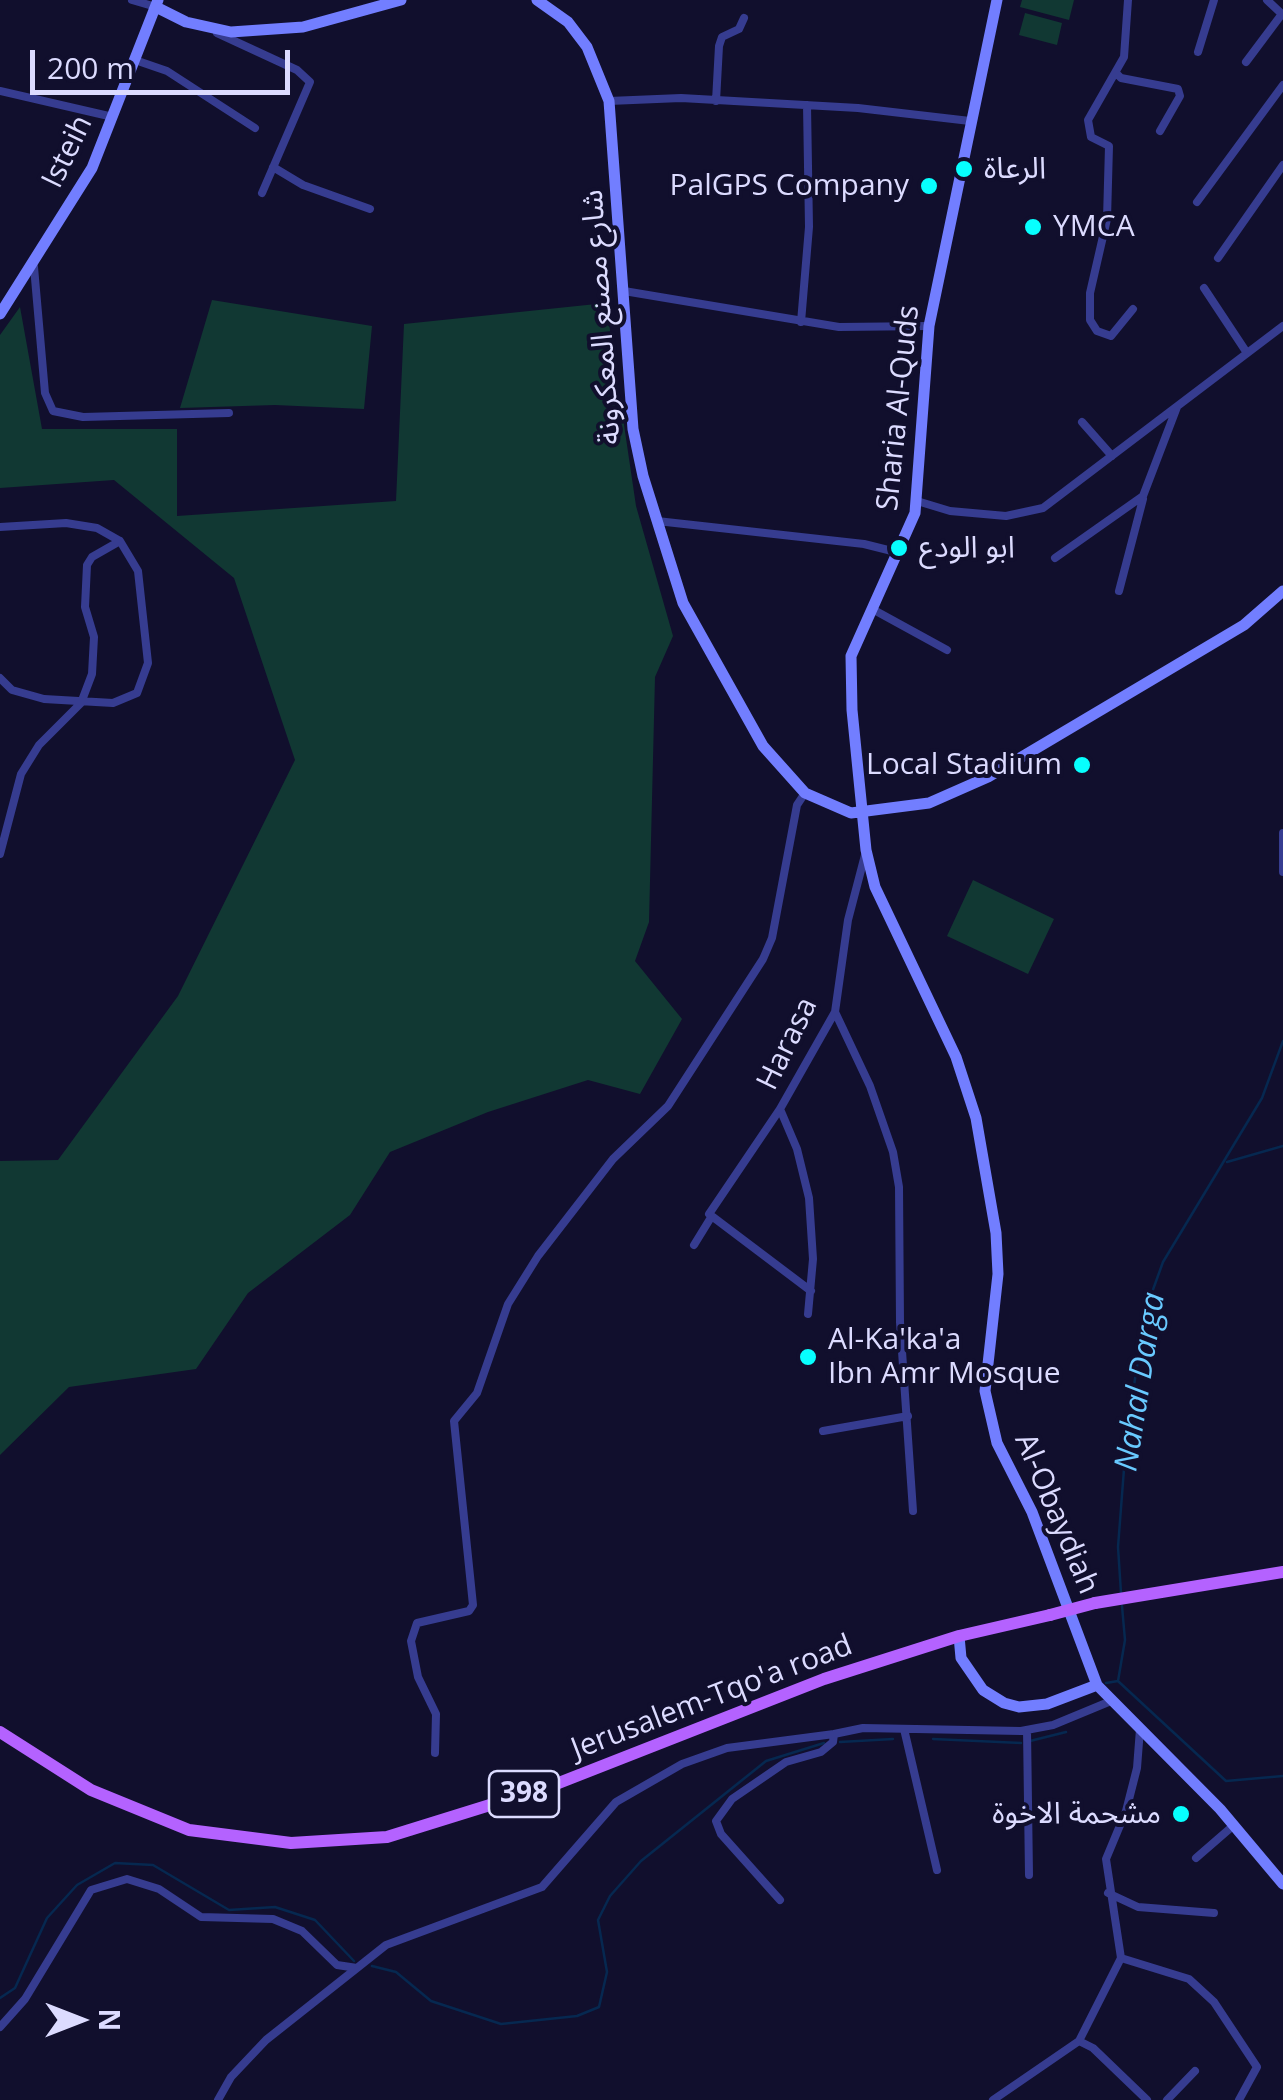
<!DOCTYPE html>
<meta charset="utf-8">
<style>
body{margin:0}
#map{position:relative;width:1283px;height:2100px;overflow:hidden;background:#110f2d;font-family:"Open Sans",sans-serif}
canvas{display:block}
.north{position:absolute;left:30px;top:1970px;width:100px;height:100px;-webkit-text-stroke:8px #110f2d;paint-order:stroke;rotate:90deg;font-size:28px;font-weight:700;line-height:40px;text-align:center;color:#dcdbff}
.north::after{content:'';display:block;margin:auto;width:35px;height:45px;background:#dcdbff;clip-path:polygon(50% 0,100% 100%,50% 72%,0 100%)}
.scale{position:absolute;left:30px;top:50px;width:260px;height:45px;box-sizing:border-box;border:5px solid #dcdbff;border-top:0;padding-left:12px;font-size:30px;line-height:35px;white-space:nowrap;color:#dcdbff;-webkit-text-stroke:8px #110f2d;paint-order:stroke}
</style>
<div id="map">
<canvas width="1283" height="2100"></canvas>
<div class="north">N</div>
<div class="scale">200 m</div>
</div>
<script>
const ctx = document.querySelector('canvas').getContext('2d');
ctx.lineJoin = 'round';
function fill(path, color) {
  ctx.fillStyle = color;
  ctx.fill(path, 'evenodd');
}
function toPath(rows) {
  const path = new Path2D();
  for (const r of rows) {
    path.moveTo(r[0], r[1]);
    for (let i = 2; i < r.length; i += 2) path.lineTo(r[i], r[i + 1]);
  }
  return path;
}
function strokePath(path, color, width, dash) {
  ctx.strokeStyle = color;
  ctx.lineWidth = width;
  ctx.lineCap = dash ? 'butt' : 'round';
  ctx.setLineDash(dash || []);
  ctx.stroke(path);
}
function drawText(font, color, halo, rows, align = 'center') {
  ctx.font = font + ' "Open Sans","Noto Sans Arabic",sans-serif';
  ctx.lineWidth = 8;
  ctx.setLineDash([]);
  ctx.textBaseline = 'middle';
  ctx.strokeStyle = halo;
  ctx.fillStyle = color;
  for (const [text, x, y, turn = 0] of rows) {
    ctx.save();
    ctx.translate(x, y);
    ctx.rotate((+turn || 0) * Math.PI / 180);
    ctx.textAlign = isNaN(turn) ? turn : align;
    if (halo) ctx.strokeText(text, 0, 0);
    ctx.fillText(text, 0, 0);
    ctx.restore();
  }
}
const green = toPath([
 [1022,0,1074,0,1069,20,1020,7],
 [1025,13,1062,23,1057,45,1019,35],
 [212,300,372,326,364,409,275,405,180,408],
 [606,303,636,506,673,636,655,677,649,922,635,961,682,1019,640,1094,588,1080,488,1112,390,1152,350,1215,248,1293,196,1369,69,1387,0,1455,0,1161,58,1160,178,996,295,760,234,578,114,480,0,488,0,335,20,307,42,429,177,429,177,516,396,501,404,324],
 [973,880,1054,919,1028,974,947,936]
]);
const stream = toPath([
 [1227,1162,1283,1146],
 [1121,1593,1118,1547,1127,1430,1146,1309,1163,1262,1262,1098,1283,1041],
 [1119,1682,1226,1781,1283,1776],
 [1106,1683,1118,1681,1125,1640,1122,1606],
 [933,1739,1021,1743],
 [1030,1741,1066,1732],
 [840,1742,893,1739],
 [372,1966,396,1972,431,2001,501,2024,577,2016,599,2007,607,1972,598,1920,610,1896,641,1861,766,1761,824,1743],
 [0,1998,15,1988,47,1918,77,1885,115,1863,153,1865,229,1910,275,1907,315,1920,354,1961]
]);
const street = toPath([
 [132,0,156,7],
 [1128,0,1124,57,1088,120,1091,137,1109,146,1107,219,1090,293,1090,320,1097,331,1111,336,1133,309],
 [1267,0,1283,15],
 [217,33,297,70,310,82,262,193],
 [1198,52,1214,0],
 [135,60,167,71,255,128],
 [1246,62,1282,14],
 [1116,73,1121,78,1178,89,1180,96,1160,131],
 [0,91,113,117],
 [609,101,681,98,858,108,970,121],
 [716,101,719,46,722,37,739,29,744,18],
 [273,167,303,185,370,209],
 [1197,202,1283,85],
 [1218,258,1283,165],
 [34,267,45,393,53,411,83,417,229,413],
 [1204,288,1247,353],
 [624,291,839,327,929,326],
 [801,322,809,227,807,105],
 [1082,422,1112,456],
 [917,501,950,511,1006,516,1043,508,1283,326],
 [657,521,864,544,900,553],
 [0,527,66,523,97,528,120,541,138,571,148,663,137,693,113,703,44,699,12,690,0,678],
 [1055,558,1143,496,1177,407],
 [1119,591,1143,499],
 [874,610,947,650],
 [1283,833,1283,872],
 [0,854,21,774,39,745,81,703,92,674,94,637,85,607,87,565,92,557,120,541],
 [835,1012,870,1086,893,1152,899,1187,900,1322,913,1511],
 [780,1109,709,1214,811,1291],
 [694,1245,710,1219],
 [808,1314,813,1259,809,1198,797,1149,780,1109,835,1012,848,920,865,855],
 [823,1431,908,1416],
 [904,1729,937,1870],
 [1027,1730,1029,1875],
 [435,1753,436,1714,418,1677,411,1641,417,1623,469,1611,473,1605,454,1421,477,1393,508,1304,538,1256,613,1159,668,1106,763,959,772,938,797,805,805,793],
 [1196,1858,1234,1825],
 [1108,1893,1138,1907,1214,1913],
 [780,1900,721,1834,716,1821,732,1799,786,1762,821,1752,833,1742,834,1734,863,1728,1021,1731,1053,1725,1111,1701],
 [1121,1958,1189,1979,1214,2002,1257,2067,1239,2100],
 [0,2027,25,1999,91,1890,127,1879,159,1889,201,1917,273,1919,302,1931,337,1965,357,1968,386,1945,542,1887,616,1802,682,1764,727,1748,834,1734],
 [1079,2041,1093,2048,1147,2100],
 [218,2100,231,2077,266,2040,357,1968],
 [993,2100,1079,2041,1121,1958,1106,1859,1126,1811,1137,1768,1140,1729],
 [1167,2100,1195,2071]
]);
const secondary = toPath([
 [537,0,568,22,587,47,609,101,633,429,643,476,683,603,763,746,805,793,851,813,929,803,988,777,1244,625,1283,591],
 [997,0,929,326,915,513,851,656,852,710,866,850,875,887,956,1057,976,1118,996,1233,998,1274,985,1391,997,1443,1032,1512,1097,1685,1220,1809,1283,1884],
 [156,7,186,22,231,32,303,27,401,0],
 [0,314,92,168,158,0],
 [959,1636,961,1658,983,1690,1004,1703,1019,1707,1047,1704,1097,1685]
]);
const primary = toPath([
 [1095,1603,1283,1572],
 [0,1732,91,1790,189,1830,291,1843,387,1837,551,1786,824,1679,959,1636,1050,1615]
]);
const primaryBridge = toPath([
 [1050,1615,1095,1603]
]);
const markers = [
 [964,169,10,"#07fffe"],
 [929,186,10,"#07fffe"],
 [1033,227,10,"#07fffe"],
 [899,548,10,"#07fffe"],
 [1082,765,10,"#07fffe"],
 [808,1357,10,"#07fffe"],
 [1181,1814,10,"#07fffe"]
];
const shields = [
 [524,1794,70]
];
const shieldNames = [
 ["398",524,1794]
];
const streetNames = [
 ["Isteih",68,152,-64],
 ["شارع مصنع المعكرونة",602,317,-94],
 ["Sharia Al-Quds",899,408,-84],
 ["Harasa",788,1044,-64],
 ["Al-Obaydiah",1056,1514,67],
 ["Jerusalem-Tqo'a road",712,1698,-21]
];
const poiNames = [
 ["الرعاة",984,169],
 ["PalGPS Company",909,186,"right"],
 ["YMCA",1053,227],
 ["ابو الودع",919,548],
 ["Local Stadium",1062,765,"right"],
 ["Al-Ka'ka'a",828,1340],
 ["Ibn Amr Mosque",828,1374],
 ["مشحمة الاخوة",1161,1814,"right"]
];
const waterNames = [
 ["Nahal Darga",1141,1382,-81]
];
fill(green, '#113833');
strokePath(stream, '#062850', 2.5);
strokePath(street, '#363c90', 8);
strokePath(secondary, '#727eff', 11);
strokePath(primary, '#b462ff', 12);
strokePath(primaryBridge, '#b462ff', 12);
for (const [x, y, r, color] of markers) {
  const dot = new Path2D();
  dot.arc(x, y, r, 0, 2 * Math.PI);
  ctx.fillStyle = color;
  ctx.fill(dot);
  strokePath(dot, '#110f2d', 4);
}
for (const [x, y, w] of shields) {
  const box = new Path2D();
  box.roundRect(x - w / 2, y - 23, w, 46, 8);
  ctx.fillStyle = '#110f2d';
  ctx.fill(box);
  strokePath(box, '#dcdbff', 2.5);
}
drawText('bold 28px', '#dcdbff', null, shieldNames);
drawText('30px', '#dcdbff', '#110f2d', streetNames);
drawText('30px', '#dcdbff', '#110f2d', poiNames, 'left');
drawText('italic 32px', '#69caff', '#110f2d', waterNames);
</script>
